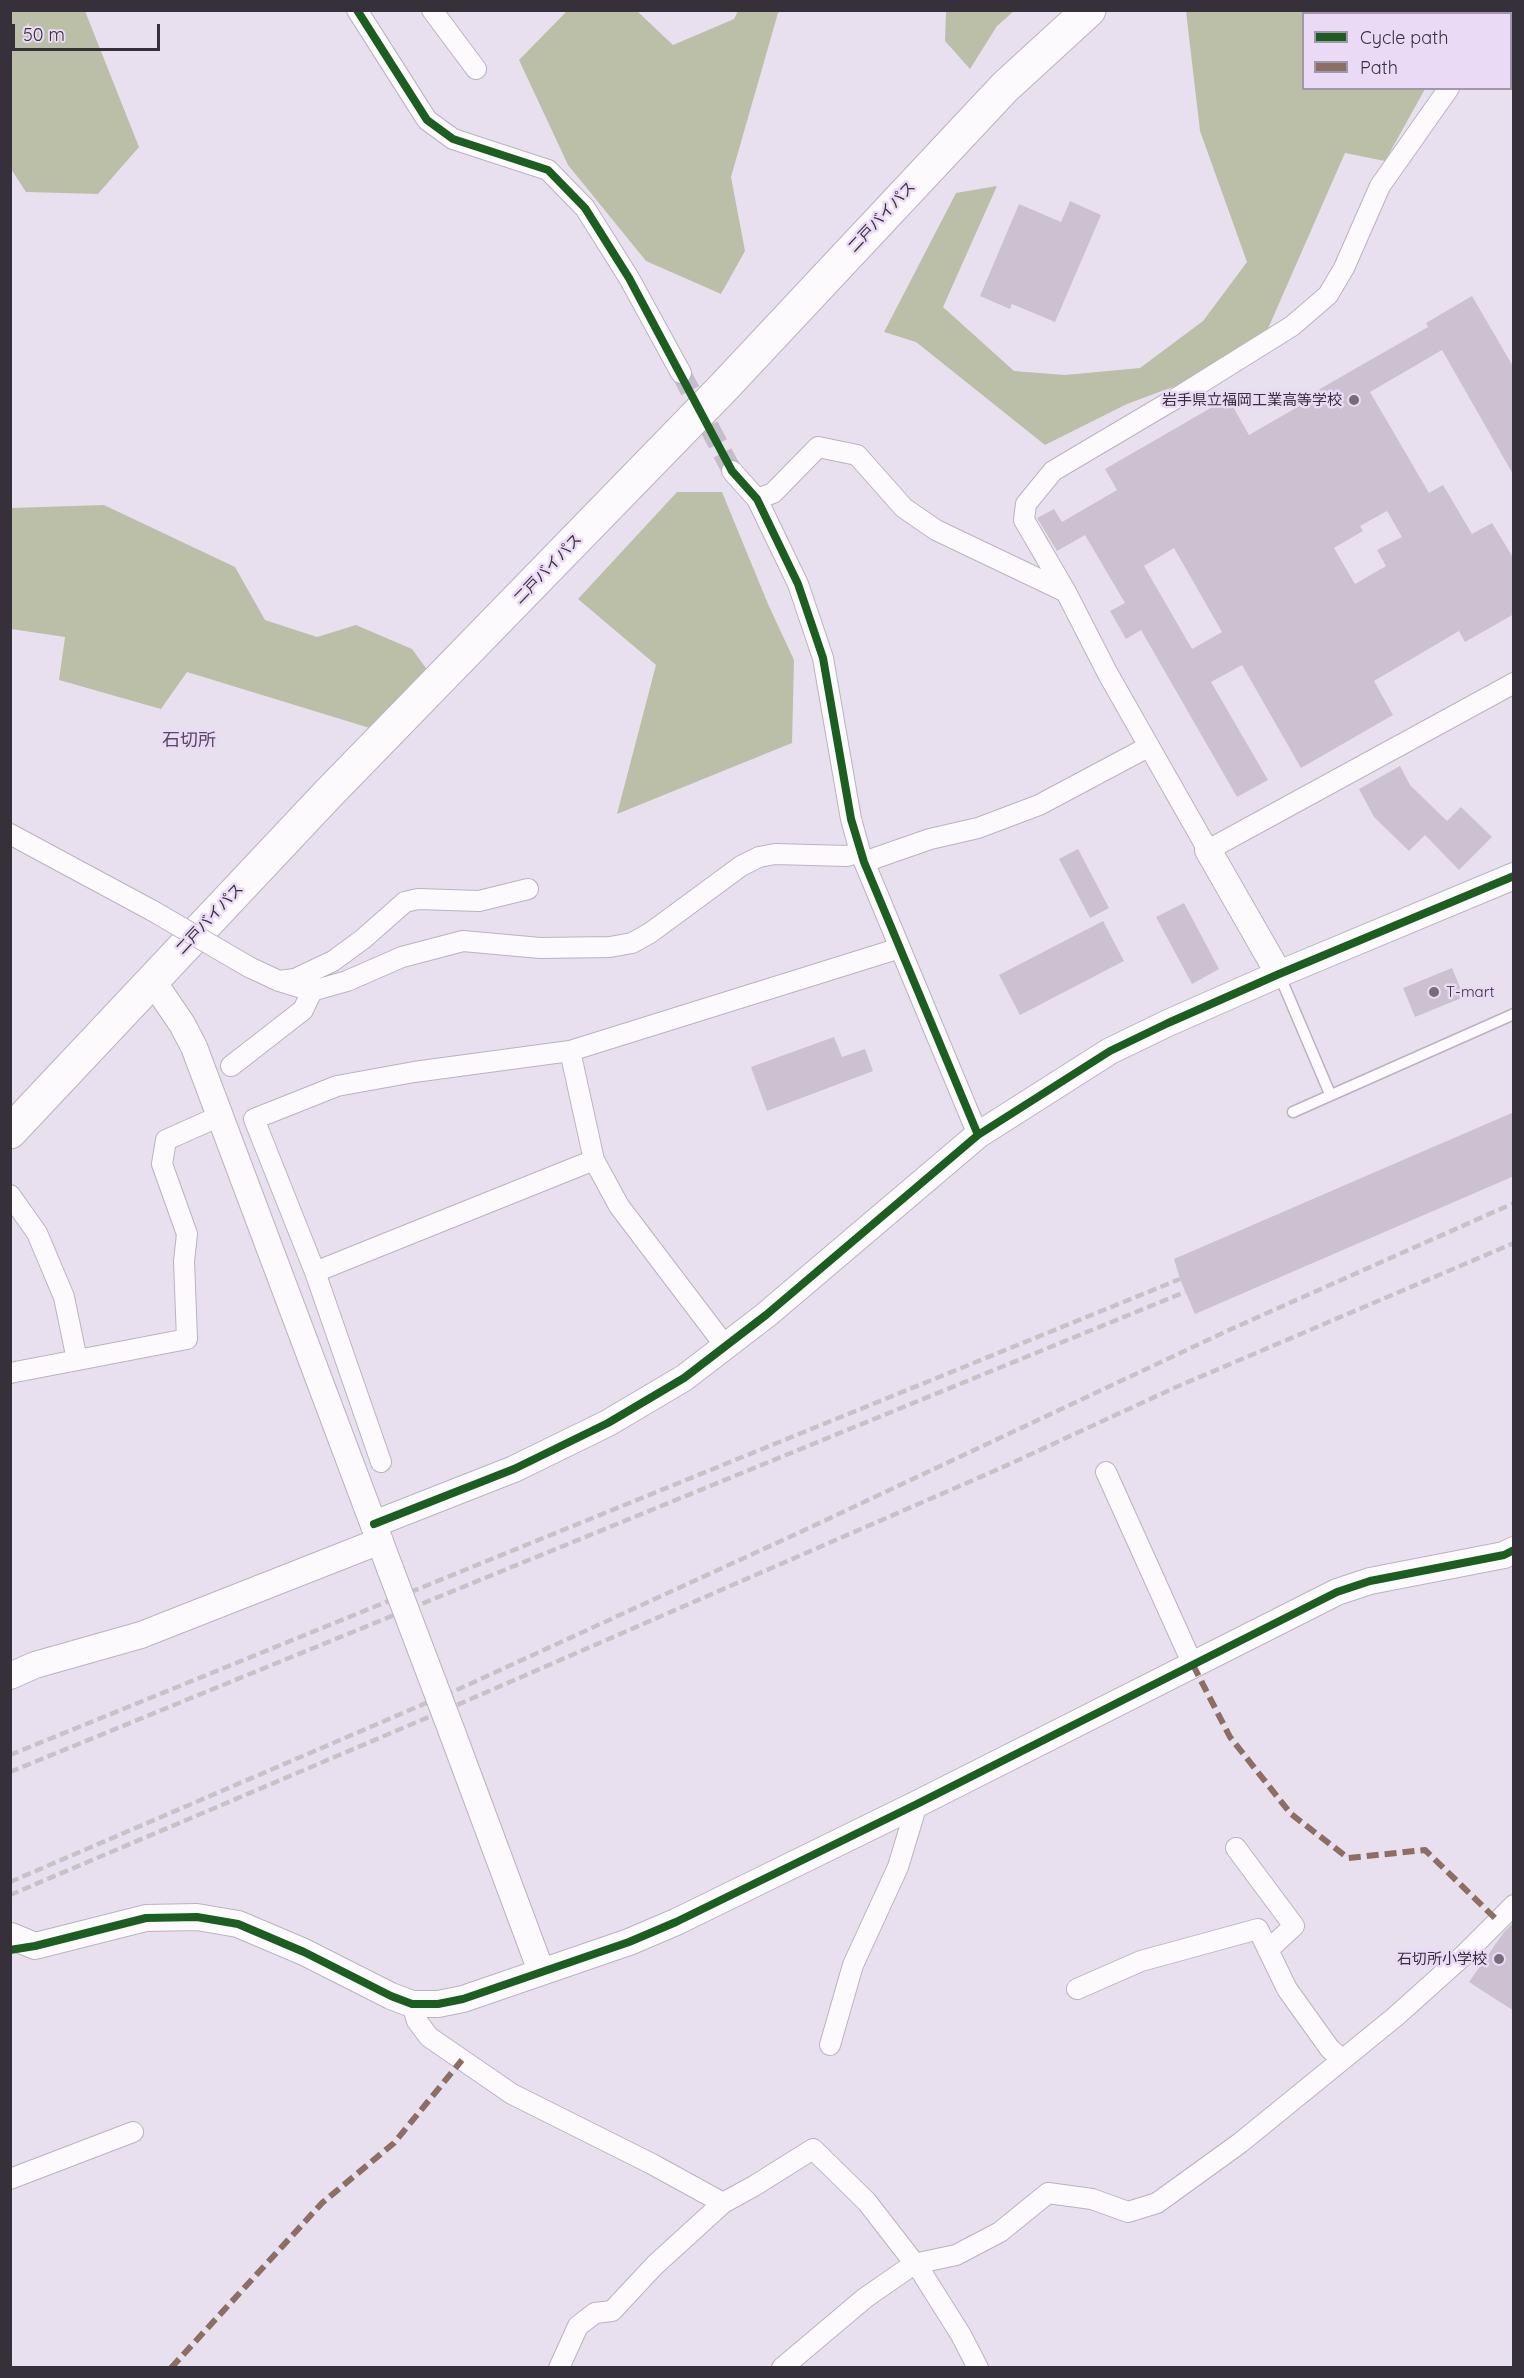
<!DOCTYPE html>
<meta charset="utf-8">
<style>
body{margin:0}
#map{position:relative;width:1524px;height:2378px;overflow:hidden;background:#e9e0ef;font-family:Quicksand,sans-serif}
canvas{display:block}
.frame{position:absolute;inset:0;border:12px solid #36303a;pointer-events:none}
.legend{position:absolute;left:1302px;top:12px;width:210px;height:78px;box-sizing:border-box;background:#eadaf5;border:2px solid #a296aa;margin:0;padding:8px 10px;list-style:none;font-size:18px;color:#36303a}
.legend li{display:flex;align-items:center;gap:12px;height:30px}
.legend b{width:30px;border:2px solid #a296aa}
.scale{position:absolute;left:12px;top:24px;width:148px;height:27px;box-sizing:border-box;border:3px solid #36303a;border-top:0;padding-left:8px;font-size:18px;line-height:21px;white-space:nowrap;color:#36303a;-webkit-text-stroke:4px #eadaf5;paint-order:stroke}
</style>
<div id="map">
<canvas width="1524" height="2378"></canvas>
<div class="frame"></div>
<ul class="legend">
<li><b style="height:8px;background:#1b5e20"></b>Cycle path</li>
<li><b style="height:8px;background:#8d6e63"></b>Path</li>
</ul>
<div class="scale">50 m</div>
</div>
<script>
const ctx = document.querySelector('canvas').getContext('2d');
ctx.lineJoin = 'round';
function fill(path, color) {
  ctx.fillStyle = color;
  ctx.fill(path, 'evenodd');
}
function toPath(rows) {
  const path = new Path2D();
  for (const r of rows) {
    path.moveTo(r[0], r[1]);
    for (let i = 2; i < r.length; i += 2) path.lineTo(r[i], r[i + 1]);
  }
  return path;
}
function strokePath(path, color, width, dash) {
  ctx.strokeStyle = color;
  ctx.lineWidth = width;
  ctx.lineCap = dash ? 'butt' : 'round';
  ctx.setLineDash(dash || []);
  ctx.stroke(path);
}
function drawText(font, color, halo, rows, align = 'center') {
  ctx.font = font + ' Quicksand,"Noto Sans JP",sans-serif';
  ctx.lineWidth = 5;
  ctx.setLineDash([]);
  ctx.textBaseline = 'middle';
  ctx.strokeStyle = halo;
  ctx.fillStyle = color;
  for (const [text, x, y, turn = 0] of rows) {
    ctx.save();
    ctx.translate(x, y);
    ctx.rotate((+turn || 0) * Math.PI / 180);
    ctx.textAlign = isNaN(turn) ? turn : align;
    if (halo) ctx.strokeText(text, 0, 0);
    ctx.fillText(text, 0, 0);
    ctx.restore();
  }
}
const forest = toPath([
 [10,11,85,11,139,147,98,194,26,192,11,169],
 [567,11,637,11,673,45,734,19,738,11,781,11,778,13,731,177,745,251,721,294,646,261,568,165,519,60],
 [946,11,946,10,1014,11,997,26,970,69,945,41],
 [1186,11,1511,11,1506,14,1304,14,1304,88,1425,89,1385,161,1345,153,1256,356,1127,404,1045,445,916,342,884,332,956,193,997,186,943,307,1014,371,1065,375,1140,368,1203,321,1247,262,1200,131],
 [677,492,722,492,768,604,794,660,792,743,617,814,656,665,578,599],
 [104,505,235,567,265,620,317,637,356,625,412,649,431,675,373,729,187,672,161,709,59,680,65,637,11,629,10,508]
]);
const building = toPath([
 [1070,201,1101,215,1055,322,1012,304,1010,309,980,296,1019,204,1061,222],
 [1472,296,1514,368,1514,476,1442,350,1370,392,1429,493,1443,485,1472,534,1492,523,1514,559,1514,614,1465,642,1459,631,1374,681,1393,715,1301,768,1242,665,1211,682,1268,780,1237,797,1141,630,1126,639,1110,611,1125,603,1085,535,1057,551,1037,518,1054,509,1062,522,1117,490,1105,469,1228,398,1249,435,1320,394,1318,390,1428,327,1426,323],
 [1387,511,1402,537,1377,550,1386,566,1355,584,1334,548,1363,531,1360,526],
 [1174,548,1222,632,1192,649,1144,566],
 [1400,766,1410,785,1447,821,1461,807,1492,837,1459,870,1425,835,1409,851,1374,817,1359,789],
 [1078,849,1109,908,1090,918,1059,859],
 [1184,903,1219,969,1192,984,1156,917],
 [1103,921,1124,961,1020,1015,999,975],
 [1452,968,1464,997,1415,1017,1403,988],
 [834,1037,842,1057,865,1049,873,1071,767,1111,751,1067],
 [1514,1112,1514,1176,1195,1314,1180,1279,1174,1259],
 [1514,1922,1514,2011,1469,1982,1504,1932]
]);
const minorTunnel = toPath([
 [681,373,732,471]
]);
const service = toPath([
 [1279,974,1330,1094],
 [1293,1112,1514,1014]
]);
const minor = toPath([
 [357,10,427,120,453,139,548,170,585,208,629,278,681,373],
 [432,10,476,69],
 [1480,14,1481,10],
 [1449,88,1380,186,1344,268,1328,295,1292,326,1183,394,1053,471,1026,504,1024,520,1066,592,1108,674,1208,850,1514,683],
 [732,471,757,499,798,584,823,658,851,819,860,852,978,1135],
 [757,499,773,493,818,447,857,455,904,508,936,530,1066,592],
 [10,834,153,911],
 [864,862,930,839,978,828,1039,805,1148,747],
 [249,967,279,981,312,991,347,981,402,957,463,941,540,948,610,947,632,943,650,933,741,866,759,857,775,854,847,856,860,852],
 [279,981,295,979,333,961,363,939,405,902,418,899,479,901,528,889],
 [570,1051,594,1160,619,1206,726,1347],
 [231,1066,303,1010,312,991],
 [10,1195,37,1233,64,1297,77,1360],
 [315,1272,594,1160],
 [10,1373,187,1339,184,1261,187,1234,162,1164,166,1140,220,1116],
 [381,1462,315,1272,254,1119,337,1086,414,1072,570,1051,900,948],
 [1106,1472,1193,1665],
 [1236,1848,1294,1926,1268,1950],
 [1077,1989,1141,1961,1258,1929,1287,1989,1330,2049,1342,2059],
 [412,2004,417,2021,429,2037,512,2094,652,2164,723,2203],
 [830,2045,853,1965,898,1867,917,1804],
 [10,2179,133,2132],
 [559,2368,578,2326,595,2313,612,2311,655,2265,723,2203,754,2186,813,2149,867,2202,922,2273,961,2335,978,2368],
 [782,2368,865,2298,914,2264,956,2255,1000,2232,1048,2193,1092,2199,1128,2212,1157,2203,1240,2143,1395,2017,1463,1956,1514,1905]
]);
const tertiary = toPath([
 [1208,850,1279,974],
 [152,980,182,1024,194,1047,391,1571],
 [374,1524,514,1469,608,1423,684,1378,766,1315,978,1135,1110,1051,1168,1023,1279,974,1514,876],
 [10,1676,35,1665,141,1635,380,1541],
 [452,1732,541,1971],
 [11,1936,35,1946,146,1918,197,1917,238,1924,304,1952,391,1996,412,2004,438,2004,463,1999,629,1942,676,1922,917,1804,1337,1592,1370,1581,1504,1555,1514,1550]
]);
const trunk = toPath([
 [10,1132,328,794,723,388,1005,87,1089,10]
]);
const rail = toPath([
 [10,1755,1180,1279],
 [10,1772,1185,1292],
 [10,1882,461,1688,794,1535,1229,1330,1514,1203],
 [10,1895,464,1702,1001,1468,1174,1388,1514,1243]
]);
const minorBridge = toPath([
 [153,911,249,967]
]);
const tertiaryBridge = toPath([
 [391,1571,452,1732]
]);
const quiet = toPath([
 [1193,1665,1230,1737,1291,1814,1348,1858,1425,1850,1497,1920],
 [171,2368,322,2203,394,2143,462,2060]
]);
const cycleway = toPath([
 [357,10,427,120,453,139,548,170,585,208,629,278,732,471,757,499,798,584,823,658,851,819,864,862,978,1135],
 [374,1524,514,1469,608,1423,684,1378,766,1315,978,1135,1110,1051,1168,1023,1279,974,1514,876],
 [10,1950,35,1946,146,1918,197,1917,238,1924,304,1952,391,1996,412,2004,438,2004,463,1999,629,1942,676,1922,917,1804,1337,1592,1370,1581,1504,1555,1514,1550]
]);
const markers = [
 [1354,400,6,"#756e79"],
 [1434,992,6,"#756e79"],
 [1499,1959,6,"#756e79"]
];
const streetNames = [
 ["二戸バイパス",882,217,-47],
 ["二戸バイパス",548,569,-46],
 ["二戸バイパス",210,919,-47]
];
const poiNames = [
 ["岩手県立福岡工業高等学校",1342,400],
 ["T-mart",1446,992,"left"],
 ["石切所小学校",1487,1959]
];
const quarterNames = [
 ["石切所",189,741]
];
fill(forest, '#bcbfa7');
fill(building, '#cbc1d1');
strokePath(minorTunnel, '#c5bdcb', 20, [20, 10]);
strokePath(service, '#bab3bf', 13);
strokePath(minor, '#bab3bf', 22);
strokePath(tertiary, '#bab3bf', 28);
strokePath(trunk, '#bab3bf', 35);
strokePath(service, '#fcfafd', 10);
strokePath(minor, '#fcfafd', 20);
strokePath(tertiary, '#fcfafd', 26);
strokePath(trunk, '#fcfafd', 33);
strokePath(rail, '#c5c3c7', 4.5, [9, 4.5]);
strokePath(minorBridge, '#bab3bf', 22, []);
strokePath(tertiaryBridge, '#bab3bf', 28, []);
strokePath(minorBridge, '#fcfafd', 20);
strokePath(tertiaryBridge, '#fcfafd', 26);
strokePath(quiet, '#8d6e63', 6, [12, 6]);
strokePath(cycleway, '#1b5e20', 8);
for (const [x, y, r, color] of markers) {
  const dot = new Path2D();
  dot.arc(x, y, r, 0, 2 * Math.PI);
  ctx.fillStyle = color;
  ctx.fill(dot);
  strokePath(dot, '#eadaf5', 2);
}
drawText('15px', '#36303a', '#eadaf5', streetNames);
drawText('15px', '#36303a', '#eadaf5', poiNames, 'right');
drawText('18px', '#57495f', '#eadaf5', quarterNames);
</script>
